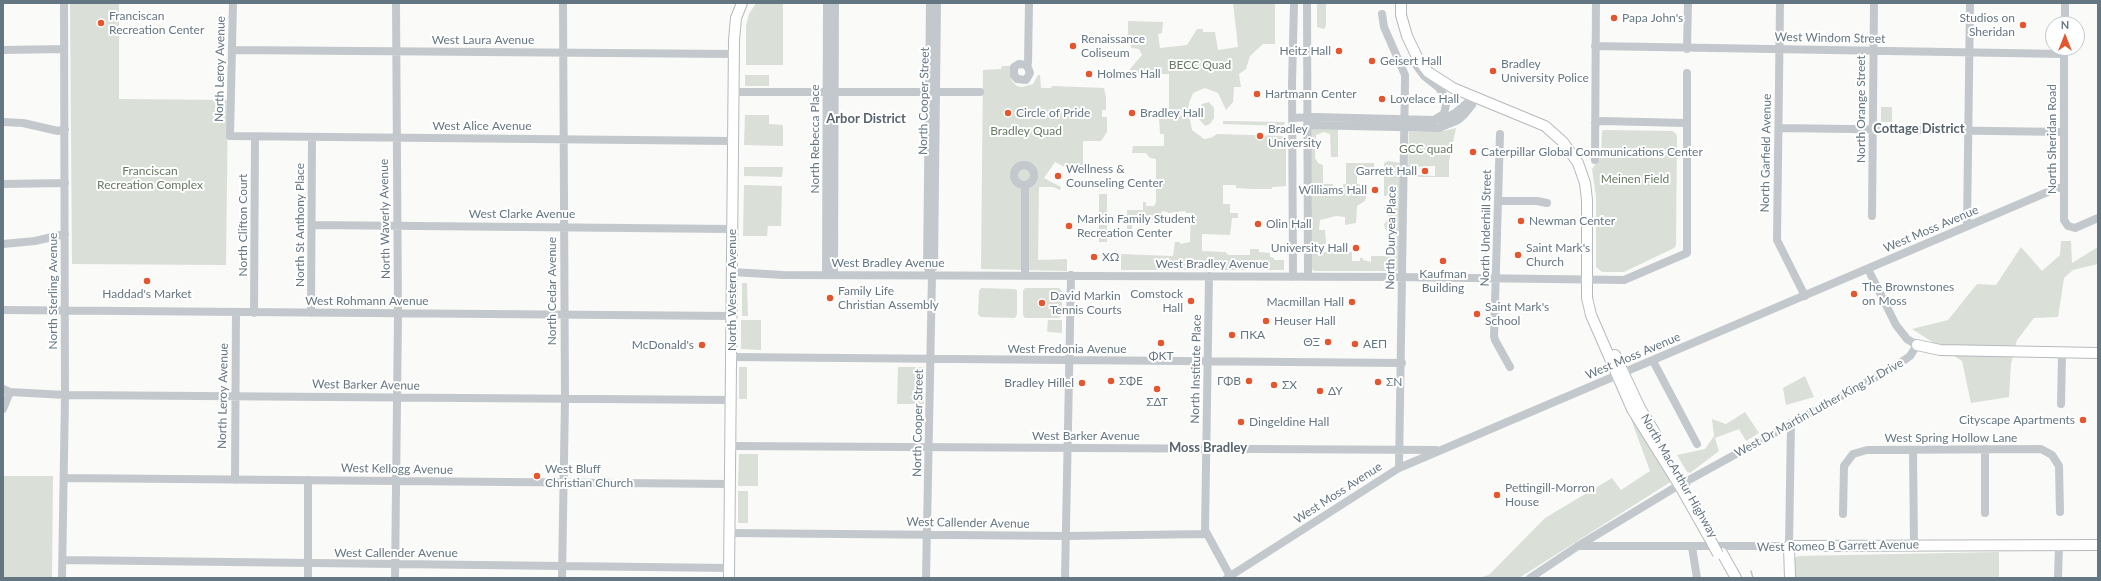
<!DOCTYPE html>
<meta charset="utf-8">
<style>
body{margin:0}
#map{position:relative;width:2101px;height:581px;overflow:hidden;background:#fafaf8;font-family:Lato,sans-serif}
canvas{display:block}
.frame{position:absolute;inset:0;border:4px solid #657683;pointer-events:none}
.north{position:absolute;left:2045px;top:16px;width:40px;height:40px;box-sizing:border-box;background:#fff;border:1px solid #c1c8cd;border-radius:50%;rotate:0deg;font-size:11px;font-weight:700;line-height:16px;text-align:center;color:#657683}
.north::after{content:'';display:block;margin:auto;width:14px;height:18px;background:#e4572e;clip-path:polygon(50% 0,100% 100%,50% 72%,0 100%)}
</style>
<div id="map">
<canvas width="2101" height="581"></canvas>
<div class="frame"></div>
<div class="north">N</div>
</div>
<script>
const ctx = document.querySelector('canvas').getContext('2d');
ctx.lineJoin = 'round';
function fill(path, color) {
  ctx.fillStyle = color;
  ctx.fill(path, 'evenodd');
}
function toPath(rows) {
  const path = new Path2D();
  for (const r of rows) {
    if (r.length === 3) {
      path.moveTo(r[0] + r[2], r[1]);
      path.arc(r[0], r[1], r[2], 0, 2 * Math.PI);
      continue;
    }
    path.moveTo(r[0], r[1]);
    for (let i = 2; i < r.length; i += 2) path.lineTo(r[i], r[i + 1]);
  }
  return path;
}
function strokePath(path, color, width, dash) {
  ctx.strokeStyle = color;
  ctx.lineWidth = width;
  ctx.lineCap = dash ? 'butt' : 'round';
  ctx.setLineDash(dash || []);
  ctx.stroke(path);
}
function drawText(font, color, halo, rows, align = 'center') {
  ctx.font = font + ' Lato,sans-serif';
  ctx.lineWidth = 4;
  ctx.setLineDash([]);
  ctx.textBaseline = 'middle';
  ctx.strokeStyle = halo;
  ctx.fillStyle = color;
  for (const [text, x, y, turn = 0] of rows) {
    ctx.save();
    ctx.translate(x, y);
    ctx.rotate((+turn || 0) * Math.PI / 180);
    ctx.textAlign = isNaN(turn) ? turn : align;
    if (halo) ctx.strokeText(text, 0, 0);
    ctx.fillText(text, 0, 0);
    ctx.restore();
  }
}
const green = toPath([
 [70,3,119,3,119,99,228,100,226,265,72,264],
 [756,3,783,3,783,65,746,65,746,26,749,14],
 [1233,3,1275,3,1275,44,1263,44,1250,56,1246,69,1239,74,1241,87,1234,87,1233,102,1226,110,1218,93,1205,88,1193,93,1189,103,1188,114,1169,114,1169,74,1133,74,1130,69,1142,55,1139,49,1132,48,1128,42,1128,21,1163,22,1162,33,1158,34,1160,48,1187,45,1197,29,1203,29,1203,32,1215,32,1218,50,1238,47],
 [1317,3,1326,3,1326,26,1324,29,1317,27],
 [1002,66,1012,66,1010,73,1012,81,1017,86,1022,87,1033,84,1038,75,1040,75,1041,88,1051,88,1052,86,1104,88,1106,97,1106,110,1102,110,1102,117,1107,117,1107,132,1101,141,1083,141,1083,170,1079,174,1055,162,1044,178,1061,187,1060,190,1053,187,1039,187,1038,260,1067,259,1067,271,981,269,983,70,1001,69],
 [745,75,769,75,769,86,745,86],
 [1209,102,1214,108,1214,118,1210,124,1205,126,1199,119,1199,111,1202,104],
 [1881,107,1892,107,1892,122,1881,122],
 [745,115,769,115,769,124,783,125,783,146,744,145],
 [1189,115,1192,130,1204,139,1211,138,1217,134,1283,136,1286,138,1286,186,1272,187,1272,189,1253,189,1236,188,1236,185,1223,185,1223,204,1230,204,1230,213,1238,213,1238,218,1232,218,1230,235,1202,234,1202,251,1225,252,1229,255,1250,255,1250,249,1259,249,1259,252,1270,253,1270,257,1274,258,1274,260,1284,260,1284,270,1121,270,1121,254,1173,256,1175,242,1180,242,1180,244,1190,242,1191,213,1186,213,1185,211,1168,213,1168,212,1162,211,1160,220,1132,219,1132,233,1127,233,1127,210,1143,210,1143,202,1146,202,1146,206,1154,206,1156,202,1156,159,1150,158,1146,153,1132,153,1133,146,1164,146,1164,134,1160,134,1159,118,1161,118,1162,116],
 [1223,121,1226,121,1285,122,1284,126,1223,124],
 [1311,125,1338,126,1338,157,1331,157,1330,134,1324,132,1316,135,1315,158,1318,163,1323,165,1323,184,1333,184,1333,187,1343,187,1343,184,1346,184,1346,163,1374,163,1374,174,1357,174,1357,184,1365,185,1366,197,1365,201,1357,206,1356,223,1345,225,1345,217,1336,216,1320,220,1319,230,1325,230,1326,244,1323,244,1323,252,1352,252,1352,261,1360,261,1360,258,1363,258,1363,260,1371,262,1371,256,1389,256,1389,236,1384,225,1389,217,1384,207,1389,207,1389,196,1384,196,1384,163,1388,161,1401,163,1399,268,1397,271,1314,271,1311,268],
 [1456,128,1449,161,1449,177,1408,177,1408,174,1435,176,1435,166,1415,167,1415,169,1408,169,1409,132,1444,131],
 [1604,130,1673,131,1677,135,1676,245,1674,248,1624,272,1602,272,1596,267,1596,197,1592,169,1601,157,1602,131],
 [744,167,783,167,782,177,744,176],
 [744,185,782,186,781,226,768,226,767,236,743,236],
 [1099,194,1107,194,1107,242,1099,242],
 [2061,241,2071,241,2072,263,2098,247,2098,264,2073,270,2064,278,2058,317,2034,318,2017,340,2011,364,2009,397,1971,403,1962,361,1912,329,1948,320,1977,284,1996,285,2021,247,2042,271,2060,255],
 [742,283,747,283,748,316,742,316],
 [981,288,1014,289,1017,290,1017,314,1015,318,981,317,978,314,979,291],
 [1025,288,1059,288,1062,291,1062,315,1059,318,1025,318,1023,315,1023,291],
 [741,320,761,320,761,350,741,349],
 [1048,320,1062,320,1062,333,1049,332,1047,331],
 [739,367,747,367,747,399,739,399],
 [898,367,924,367,924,404,897,404],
 [1805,376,1814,397,1786,405,1783,388],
 [1628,411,1672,481,1519,578,1478,578,1489,575,1545,518,1612,478,1621,490,1650,471],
 [1745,412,1759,433,1746,441,1739,429,1715,438,1719,451,1690,473,1687,472,1677,455,1705,449,1714,436,1712,419,1726,424],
 [739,454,758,454,758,486,738,486],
 [3,476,53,476,52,578,3,578],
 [738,491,748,491,748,523,738,523],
 [1999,552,1999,578,1794,578,1793,560,1798,556]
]);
const stream = toPath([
 [1751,571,1753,578]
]);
const minor = toPath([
 [233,3,230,136,733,141],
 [1307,3,1308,276],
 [1780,3,1777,240,1805,296],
 [1382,14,1384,27,1405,75,1405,81,1399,468],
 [2065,24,2065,3],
 [1595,46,2064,54],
 [2064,48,2064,220,2068,226,2075,228,2098,218],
 [1687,49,1688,3],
 [3,50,64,49],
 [232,50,734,54],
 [1416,58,1416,65,1424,76,1439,88,1447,100,1444,114,1437,118],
 [1027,65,1019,64,1014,67,1014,75,1017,79,1026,80,1030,73,1027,65,1028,63,1029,3],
 [734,92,980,92],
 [1292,118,1314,117,1435,120,1447,118,1455,113,1474,97],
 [3,122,23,123,58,131,65,129],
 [1595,123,1601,121,1686,123],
 [1307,125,1439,128,1458,120,1463,116,1472,105,1474,97],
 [1779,128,2064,132],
 [1500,134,1494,336,1495,340,1510,367],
 [1595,160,1596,3],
 [1024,175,10],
 [3,184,65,183],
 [1025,186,1025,275],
 [1499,201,1537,201,1547,203],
 [1872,216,1874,3],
 [312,225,732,229],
 [1967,226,1970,3],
 [3,244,35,241,65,234],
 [930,269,934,267,937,3],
 [732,272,783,275,1395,277,1624,280,1687,253,1687,73],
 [826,275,827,3],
 [834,275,835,3],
 [1209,276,1205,530,1230,576],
 [1293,277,1292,84,1294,3],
 [3,310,732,316],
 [254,313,255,137],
 [311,313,312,137],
 [732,357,1402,363],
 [1653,361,1697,444],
 [3,389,10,392,65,395,730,400],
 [2061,404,2062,353],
 [3,409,10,392],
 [730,446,1436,450],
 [1985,449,1985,513],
 [1913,450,1914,545],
 [64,478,730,484],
 [235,480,236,312],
 [1686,485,1687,481,1896,366,1910,356,1917,345,1907,339,1896,325,1868,269],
 [1843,514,1844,466,1853,454,1867,450,2041,449,2052,455,2059,466,2060,512],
 [730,533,1066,536,1207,534],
 [1578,546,1789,546,1791,423],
 [1692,547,1697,578],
 [63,560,729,568],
 [62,578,65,395,64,3],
 [308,578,308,480],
 [395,578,398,314,396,3],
 [562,578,565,399,563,3],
 [926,578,932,275,927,267,930,3],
 [1065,578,1071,275],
 [1227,578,1399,468,2057,188,2064,188],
 [1530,578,1578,546,1679,485],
 [2058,578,2059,544]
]);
const major = toPath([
 [1401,3,1401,15,1407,36,1418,59,1428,72,1453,88,1545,126,1563,142,1578,163,1585,183,1587,200,1587,298,1591,315,1632,409,1680,486,1710,539],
 [1917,345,1940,350,2098,353],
 [1615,355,1640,408,1655,433],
 [1722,553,1736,578],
 [729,578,734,40,736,18,742,3],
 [1790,578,1789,546,2098,545]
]);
const majorBridge = toPath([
 [1710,539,1718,554]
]);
const markers = [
 [1614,18,4,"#e4572e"],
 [101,23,4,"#e4572e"],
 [2023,25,4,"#e4572e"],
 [1073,46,4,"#e4572e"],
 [1339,51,4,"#e4572e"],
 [1372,61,4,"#e4572e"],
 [1493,71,4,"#e4572e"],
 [1089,74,4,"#e4572e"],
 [1257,94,4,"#e4572e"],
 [1382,99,4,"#e4572e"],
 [1008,113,4,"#e4572e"],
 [1132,113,4,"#e4572e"],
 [1260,136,4,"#e4572e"],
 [1473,152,4,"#e4572e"],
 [1425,171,4,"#e4572e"],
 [1058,176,4,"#e4572e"],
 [1375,190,4,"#e4572e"],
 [1521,221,4,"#e4572e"],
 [1258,224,4,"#e4572e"],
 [1069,226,4,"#e4572e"],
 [1356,248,4,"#e4572e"],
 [1518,255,4,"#e4572e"],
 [1094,257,4,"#e4572e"],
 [1443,261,4,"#e4572e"],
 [147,281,4,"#e4572e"],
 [1854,294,4,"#e4572e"],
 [830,298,4,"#e4572e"],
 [1191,301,4,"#e4572e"],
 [1352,302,4,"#e4572e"],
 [1042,303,4,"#e4572e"],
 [1477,314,4,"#e4572e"],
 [1266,321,4,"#e4572e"],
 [1232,335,4,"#e4572e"],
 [1328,342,4,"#e4572e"],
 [1161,343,4,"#e4572e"],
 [1355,344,4,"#e4572e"],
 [702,345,4,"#e4572e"],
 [1111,381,4,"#e4572e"],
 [1249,381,4,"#e4572e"],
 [1378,382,4,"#e4572e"],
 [1082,383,4,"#e4572e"],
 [1274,385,4,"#e4572e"],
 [1157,389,4,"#e4572e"],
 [1320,391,4,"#e4572e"],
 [2083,420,4,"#e4572e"],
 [1241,422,4,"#e4572e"],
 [537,476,4,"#e4572e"],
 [1497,495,4,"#e4572e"]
];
const poiNames = [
 ["Franciscan",109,16],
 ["Recreation Center",109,30],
 ["Papa John's",1622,18],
 ["Studios on",2015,18,"right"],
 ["Sheridan",2015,32,"right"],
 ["Renaissance",1081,39],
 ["Coliseum",1081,53],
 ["Heitz Hall",1331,51,"right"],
 ["Geisert Hall",1380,61],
 ["Bradley",1501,64],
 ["University Police",1501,78],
 ["Holmes Hall",1097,74],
 ["Hartmann Center",1265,94],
 ["Lovelace Hall",1390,99],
 ["Circle of Pride",1016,113],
 ["Bradley Hall",1140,113],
 ["Bradley",1268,129],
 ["University",1268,143],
 ["Caterpillar Global Communications Center",1481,152],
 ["Wellness &",1066,169],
 ["Counseling Center",1066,183],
 ["Garrett Hall",1417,171,"right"],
 ["Williams Hall",1367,190,"right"],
 ["Markin Family Student",1077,219],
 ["Recreation Center",1077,233],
 ["Newman Center",1529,221],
 ["Olin Hall",1266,224],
 ["University Hall",1348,248,"right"],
 ["Saint Mark's",1526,248],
 ["Church",1526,262],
 ["ΧΩ",1102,257],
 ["Kaufman",1443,274,"center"],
 ["Building",1443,288,"center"],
 ["The Brownstones",1862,287],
 ["on Moss",1862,301],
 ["Family Life",838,291],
 ["Christian Assembly",838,305],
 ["Haddad's Market",147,294,"center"],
 ["Comstock",1183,294,"right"],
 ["Hall",1183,308,"right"],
 ["David Markin",1050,296],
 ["Tennis Courts",1050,310],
 ["Macmillan Hall",1344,302,"right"],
 ["Saint Mark's",1485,307],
 ["School",1485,321],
 ["Heuser Hall",1274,321],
 ["ΠΚΑ",1240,335],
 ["ΘΞ",1320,342,"right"],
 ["ΑΕΠ",1363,344],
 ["McDonald's",694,345,"right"],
 ["ΦΚΤ",1161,356,"center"],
 ["ΣΦΕ",1119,381],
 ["ΓΦΒ",1241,381,"right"],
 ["ΣΝ",1386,382],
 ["Bradley Hillel",1074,383,"right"],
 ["ΣΧ",1282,385],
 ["ΔΥ",1328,391],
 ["ΣΔΤ",1157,402,"center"],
 ["Cityscape Apartments",2075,420,"right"],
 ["Dingeldine Hall",1249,422],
 ["West Bluff",545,469],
 ["Christian Church",545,483],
 ["Pettingill-Morron",1505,488],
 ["House",1505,502]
];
const streetNames = [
 ["West Windom Street",1830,38,1],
 ["West Laura Avenue",483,40],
 ["North Leroy Avenue",220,69,-89],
 ["North Cooper Street",924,101,-89],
 ["North Orange Street",1861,109,-90],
 ["West Alice Avenue",482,126],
 ["North Rebecca Place",815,139,-90],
 ["North Sheridan Road",2052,139,-90],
 ["North Garfield Avenue",1766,153,-89],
 ["West Clarke Avenue",522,214],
 ["North Waverly Avenue",385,219,-91],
 ["North Clifton Court",243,225,-90],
 ["North St Anthony Place",300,225,-90],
 ["North Underhill Street",1486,228,-89],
 ["West Moss Avenue",1931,229,-23],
 ["North Duryea Place",1391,238,-89],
 ["West Bradley Avenue",888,263],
 ["West Bradley Avenue",1212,264],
 ["North Western Avenue",732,290,-90],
 ["North Sterling Avenue",53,291,-90],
 ["North Cedar Avenue",552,291,-90],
 ["West Rohmann Avenue",367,301],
 ["West Fredonia Avenue",1067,349],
 ["West Moss Avenue",1633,356,-23],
 ["North Institute Place",1196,369,-89],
 ["West Barker Avenue",366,385,1],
 ["North Leroy Avenue",223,396,-89],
 ["West Dr Martin Luther King Jr Drive",1819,408,-29],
 ["North Cooper Street",918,423,-89],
 ["West Barker Avenue",1086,436],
 ["West Spring Hollow Lane",1951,438],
 ["West Kellogg Avenue",397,469,1],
 ["North MacArthur Highway",1679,476,60],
 ["West Moss Avenue",1338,493,-33],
 ["West Callender Avenue",968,523,1],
 ["West Romeo B Garrett Avenue",1838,546,-1],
 ["West Callender Avenue",396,553]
];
const parkNames = [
 ["BECC Quad",1200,65],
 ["Bradley Quad",1026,131],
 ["GCC quad",1426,149],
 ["Franciscan",150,171],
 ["Recreation Complex",150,185],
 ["Meinen Field",1635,179]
];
const neighbourhoodNames = [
 ["Arbor District",866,119],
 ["Cottage District",1919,129],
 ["Moss Bradley",1208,448]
];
fill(green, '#dadfd7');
strokePath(stream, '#bbc7cb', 1.5);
strokePath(major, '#b5babe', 12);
strokePath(minor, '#c3c8cc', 8);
strokePath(major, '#fff', 10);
strokePath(majorBridge, '#b5babe', 12, []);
strokePath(majorBridge, '#fff', 10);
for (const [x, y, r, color] of markers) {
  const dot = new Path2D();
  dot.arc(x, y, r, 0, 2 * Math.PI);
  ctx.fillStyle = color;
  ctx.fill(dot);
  strokePath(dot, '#fff', 1.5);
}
drawText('12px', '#657683', '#fff', poiNames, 'left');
drawText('12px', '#657683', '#fff', streetNames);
drawText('12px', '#687a64', '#fff', parkNames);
drawText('bold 13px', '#57646e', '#fff', neighbourhoodNames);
</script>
